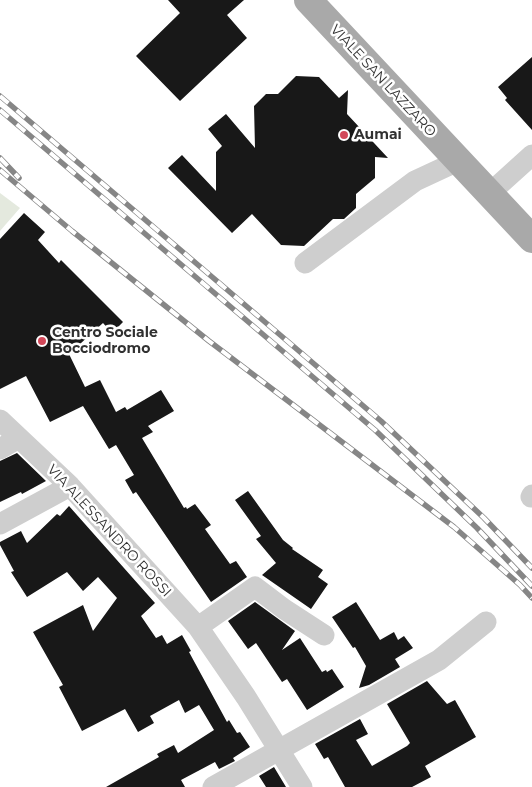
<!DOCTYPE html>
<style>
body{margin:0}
canvas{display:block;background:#fff}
</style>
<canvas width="532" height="787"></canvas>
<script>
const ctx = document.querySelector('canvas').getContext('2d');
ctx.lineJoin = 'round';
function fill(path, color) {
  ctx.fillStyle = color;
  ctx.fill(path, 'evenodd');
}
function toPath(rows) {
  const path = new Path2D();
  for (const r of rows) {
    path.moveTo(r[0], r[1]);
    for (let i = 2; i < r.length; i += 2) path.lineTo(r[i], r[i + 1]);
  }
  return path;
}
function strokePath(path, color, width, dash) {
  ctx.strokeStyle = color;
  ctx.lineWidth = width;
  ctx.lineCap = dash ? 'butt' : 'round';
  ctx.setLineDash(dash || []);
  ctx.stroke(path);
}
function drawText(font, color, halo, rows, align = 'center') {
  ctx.font = font + ' Montserrat,sans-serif';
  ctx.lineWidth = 5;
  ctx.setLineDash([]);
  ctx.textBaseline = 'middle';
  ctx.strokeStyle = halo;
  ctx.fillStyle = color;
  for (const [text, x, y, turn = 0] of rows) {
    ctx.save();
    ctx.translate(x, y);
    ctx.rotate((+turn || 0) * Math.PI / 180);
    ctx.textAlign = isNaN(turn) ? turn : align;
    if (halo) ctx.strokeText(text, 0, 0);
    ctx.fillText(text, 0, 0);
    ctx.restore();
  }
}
const green = toPath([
 [0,193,20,208,0,231]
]);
const building = toPath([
 [168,0,244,0,227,15,247,38,180,101,136,56,180,13],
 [532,57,532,130,505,100,507,98,498,87],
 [296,76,319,77,339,98,348,90,347,114,388,158,375,157,375,178,356,194,356,208,344,219,333,219,304,246,281,245,252,214,232,233,168,168,182,155,216,191,216,152,222,146,208,129,226,114,255,148,254,106,266,94,278,94],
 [24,213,45,232,38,240,59,263,61,260,123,322,112,333,103,323,69,354,85,387,100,380,116,412,125,407,127,410,161,390,174,411,148,426,153,432,142,438,184,508,186,507,187,509,195,504,211,525,205,529,230,564,236,561,247,577,211,602,136,492,133,494,125,480,134,475,116,445,109,449,83,406,50,422,26,376,0,389,0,239],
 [17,453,46,481,22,494,21,492,0,502,0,461],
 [248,491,283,540,293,548,292,549,323,570,318,577,328,584,311,609,262,575,276,563,256,539,261,536,235,500],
 [69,506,155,603,141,616,156,638,162,635,167,644,182,635,191,651,189,652,227,722,229,720,237,733,240,732,250,747,233,758,235,761,219,769,215,762,181,780,185,787,106,787,159,757,157,754,174,745,178,753,214,730,199,705,185,713,179,700,150,716,154,723,138,732,125,709,82,731,59,687,63,685,33,632,83,605,93,631,117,598,98,577,83,591,67,572,27,597,11,572,14,571,0,545,0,542,21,531,27,543,57,514,60,516],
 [255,602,295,631,282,650,300,638,322,672,326,670,327,672,332,669,344,687,307,710,287,679,282,682,256,643,248,649,228,621],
 [356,602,380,640,394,632,398,640,404,636,413,648,395,659,400,667,369,685,359,688,366,666,355,647,353,648,332,617],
 [427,681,447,704,455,700,476,737,425,766,431,777,412,787,345,787,328,757,324,759,315,744,360,719,368,734,356,740,372,766,407,746,410,743,387,704],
 [274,767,286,787,266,787,259,776]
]);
const minor = toPath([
 [490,193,532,155],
 [305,263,415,181,458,161],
 [0,420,70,486,198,627,246,697,302,787],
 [0,449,19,438],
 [531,497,532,495],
 [0,524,70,486],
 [198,627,255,587,284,609,324,635],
 [213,787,439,660,486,622]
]);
const major = toPath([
 [308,0,532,239]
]);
const rail = toPath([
 [0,96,381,421,484,518,532,568],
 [0,110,375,430,477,528,532,586],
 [0,158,19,178],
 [0,170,72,231,209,341,454,527,520,585,532,598]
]);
const markers = [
 [344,135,5,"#d24859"],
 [42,341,5,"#d24859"]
];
const streetNames = [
 ["VIALE SAN LAZZARO",383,81,47],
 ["VIA ALESSANDRO ROSSI",109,531,47]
];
const poiNames = [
 ["Aumai",354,135],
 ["Centro Sociale",52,333],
 ["Bocciodromo",52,349]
];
fill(green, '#e4e9de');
fill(building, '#181818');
strokePath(minor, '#cecece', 21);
strokePath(major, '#a9a9a9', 28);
strokePath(rail, '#868686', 5.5);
strokePath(rail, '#fff', 4, [11]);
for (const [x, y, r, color] of markers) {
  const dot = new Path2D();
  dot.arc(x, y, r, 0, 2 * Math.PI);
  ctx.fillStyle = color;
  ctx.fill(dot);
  strokePath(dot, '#fff', 2);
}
drawText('14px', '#313131', '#fff', streetNames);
drawText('bold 14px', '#313131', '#fff', poiNames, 'left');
</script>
